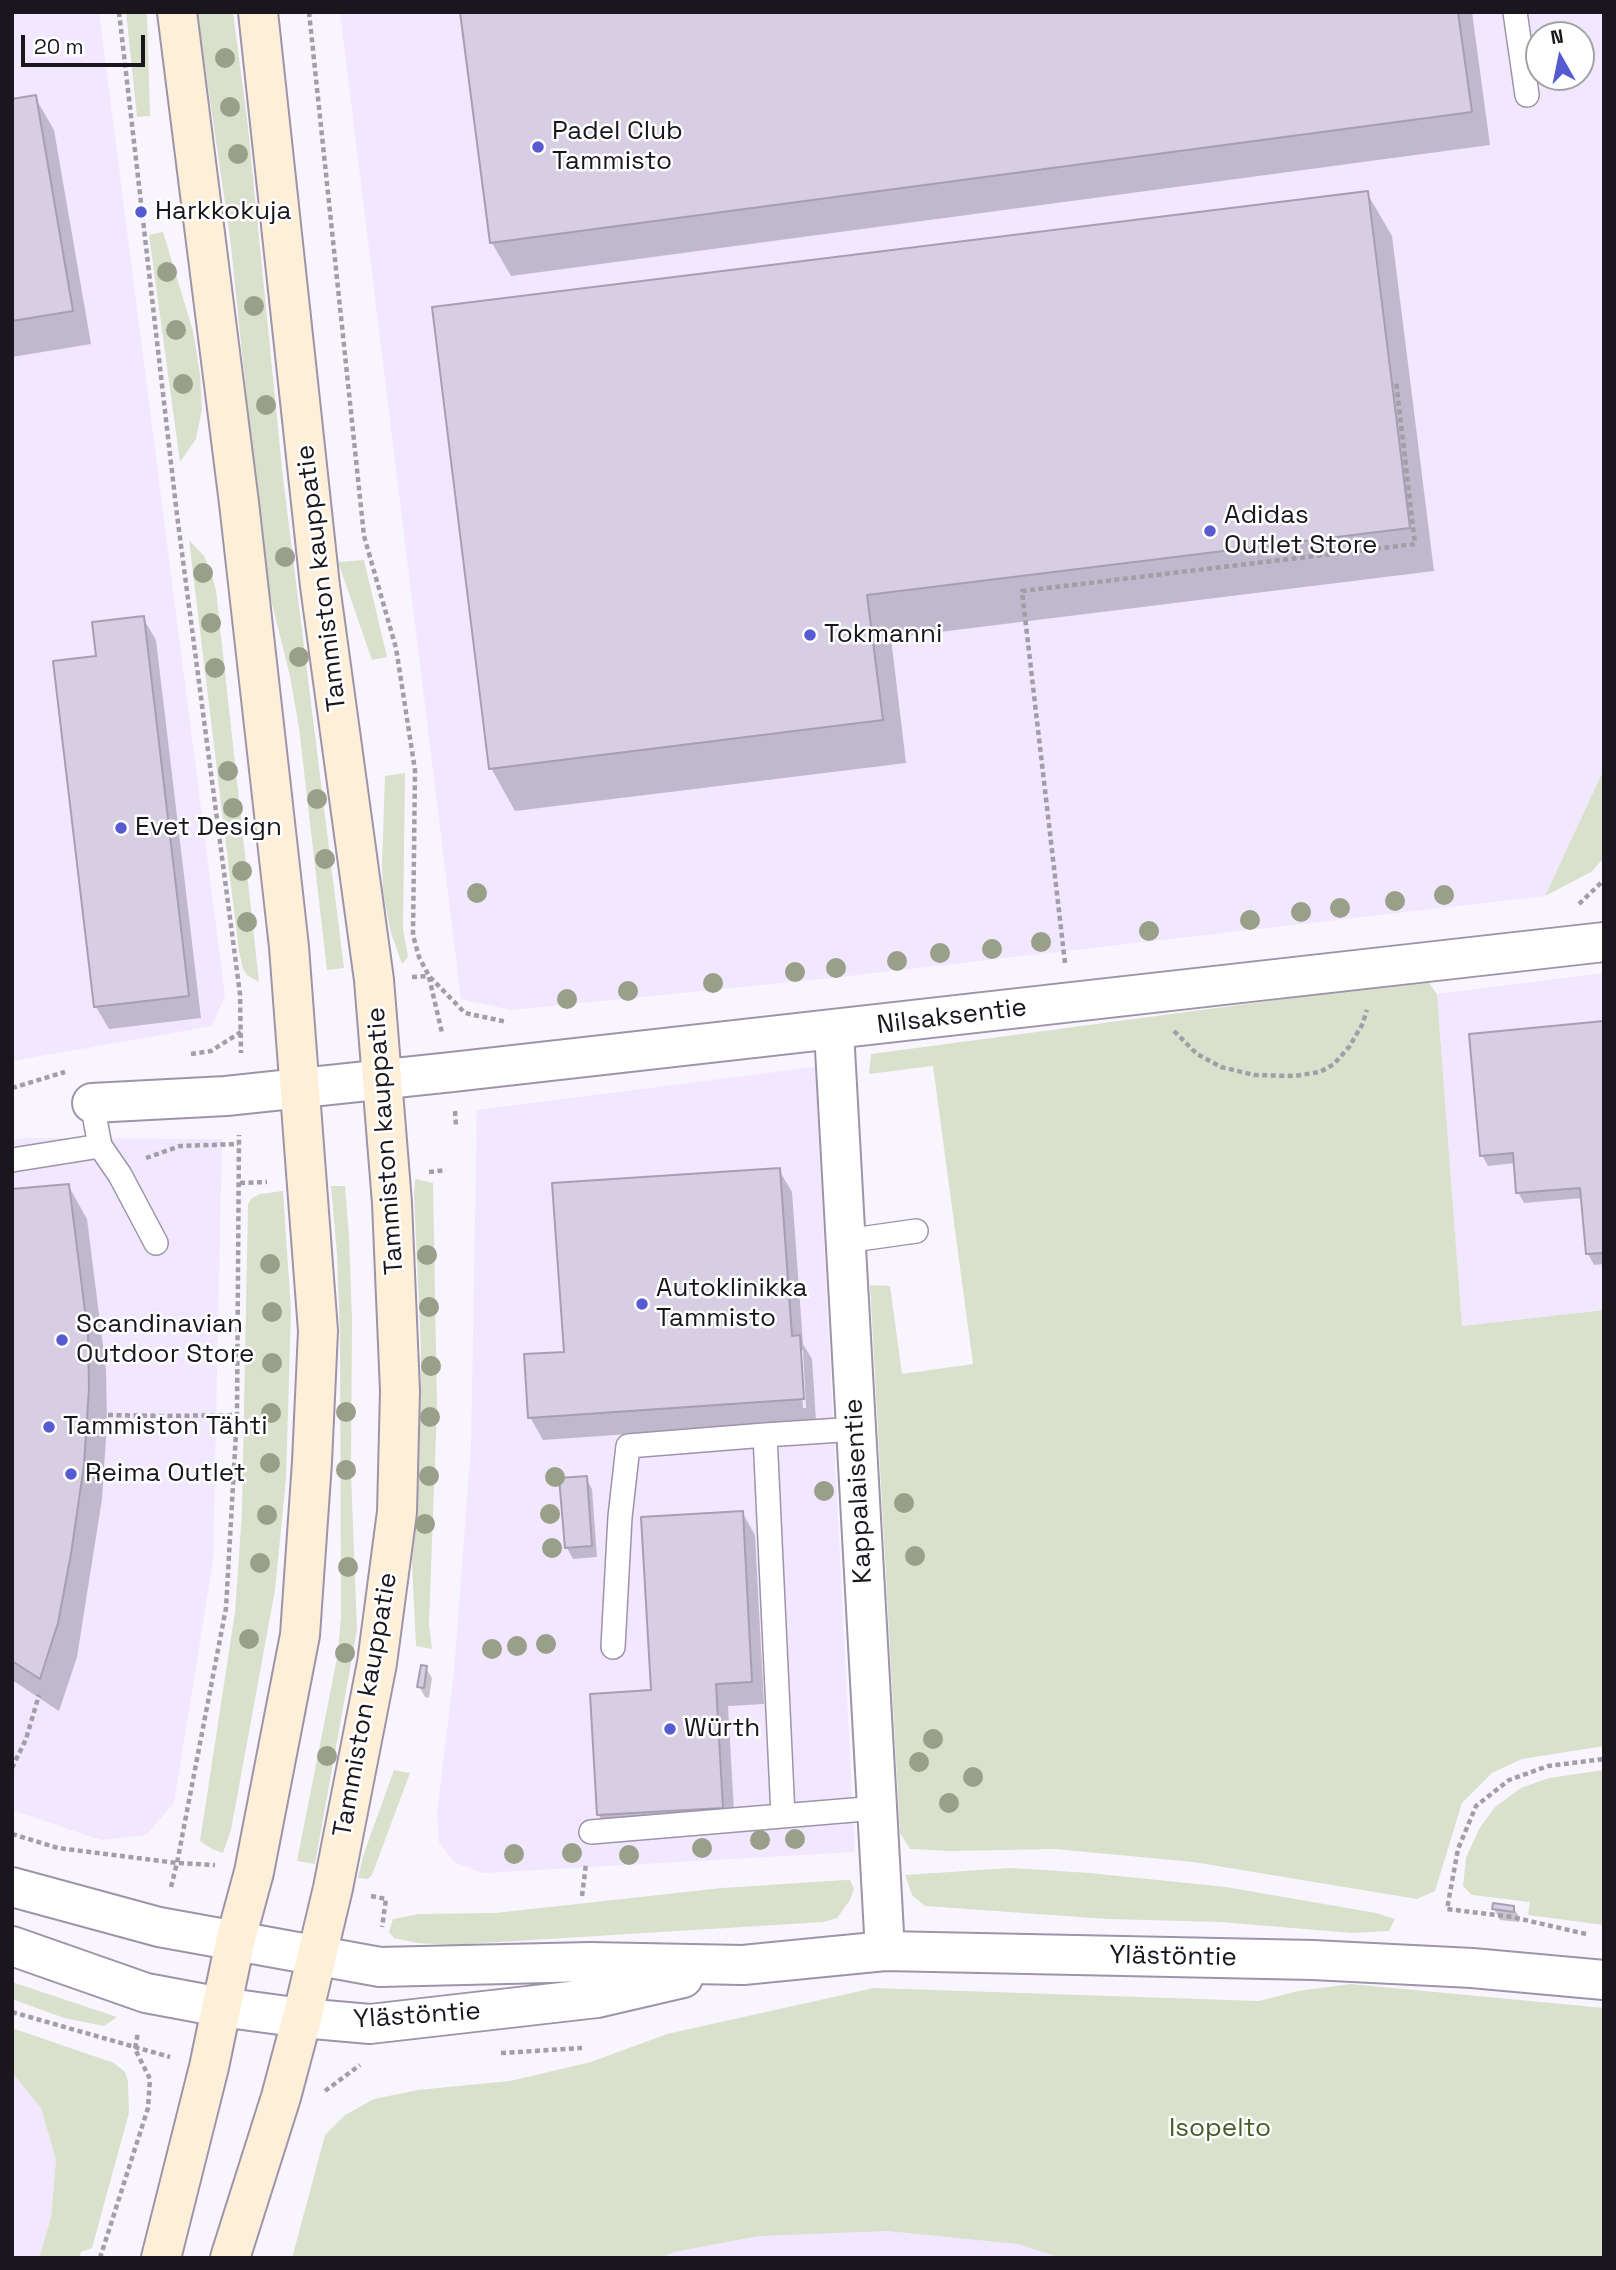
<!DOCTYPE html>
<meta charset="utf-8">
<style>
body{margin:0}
#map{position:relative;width:1616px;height:2270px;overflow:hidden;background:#f9f5fe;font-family:"Space Grotesk",sans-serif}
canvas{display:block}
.frame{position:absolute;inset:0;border:14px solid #19161e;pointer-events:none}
.north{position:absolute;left:1525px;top:21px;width:70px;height:70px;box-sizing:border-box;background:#fff;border:2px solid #a3a2a5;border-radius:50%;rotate:351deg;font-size:19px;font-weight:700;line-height:28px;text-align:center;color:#19161e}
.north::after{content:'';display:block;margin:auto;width:24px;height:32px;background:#565bd2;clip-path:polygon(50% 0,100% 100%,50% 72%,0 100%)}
.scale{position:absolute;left:21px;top:35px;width:124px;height:32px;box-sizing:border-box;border:4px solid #19161e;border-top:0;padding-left:9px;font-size:21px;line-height:24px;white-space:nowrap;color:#19161e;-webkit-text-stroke:5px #fff;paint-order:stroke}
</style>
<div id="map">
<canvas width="1616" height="2270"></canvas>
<div class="frame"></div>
<div class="north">N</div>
<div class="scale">20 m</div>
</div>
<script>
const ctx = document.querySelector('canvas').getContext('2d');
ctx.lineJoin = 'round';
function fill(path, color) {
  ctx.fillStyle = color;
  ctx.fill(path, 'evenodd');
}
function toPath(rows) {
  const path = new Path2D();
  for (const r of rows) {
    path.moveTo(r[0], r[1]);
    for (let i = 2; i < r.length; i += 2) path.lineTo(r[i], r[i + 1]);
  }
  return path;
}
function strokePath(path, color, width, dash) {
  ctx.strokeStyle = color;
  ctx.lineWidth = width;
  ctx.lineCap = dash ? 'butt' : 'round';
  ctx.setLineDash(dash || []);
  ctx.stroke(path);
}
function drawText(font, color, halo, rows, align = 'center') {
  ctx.font = font + ' "Space Grotesk",sans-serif';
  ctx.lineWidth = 5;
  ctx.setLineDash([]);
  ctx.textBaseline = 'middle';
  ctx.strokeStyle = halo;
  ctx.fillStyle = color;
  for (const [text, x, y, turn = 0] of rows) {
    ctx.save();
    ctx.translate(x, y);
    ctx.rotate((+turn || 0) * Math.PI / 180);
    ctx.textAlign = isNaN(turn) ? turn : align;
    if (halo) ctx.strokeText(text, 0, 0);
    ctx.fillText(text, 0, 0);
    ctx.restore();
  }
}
const built = toPath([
 [12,12,99,12,225,996,212,1026,12,1061],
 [340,12,1604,12,1604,769,1545,896,831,978,511,1010,461,999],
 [1539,35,1581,35,1581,77,1539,77],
 [1604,973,1604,1310,1462,1326,1437,994],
 [815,1067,855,1852,483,1873,454,1862,439,1842,437,1814,454,1672,471,1446,477,1110],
 [26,1138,222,1139,213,1561,174,1803,146,1835,101,1840,12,1810,12,1140],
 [12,2072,41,2108,56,2160,51,2217,39,2258,12,2258],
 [716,2181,1181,2258,485,2258]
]);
const green = toPath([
 [126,12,147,12,150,116,137,117],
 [197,12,233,12,248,127,283,478,344,968,327,970,299,728,290,676,265,576,230,237],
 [163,232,193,331,200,374,202,409,196,439,180,462,149,235],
 [189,540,204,556,211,573,216,590,259,982,247,975,243,969,239,952],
 [364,560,387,657,372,660,338,562],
 [1604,769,1604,858,1591,872,1545,896],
 [405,773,403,929,408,957,402,964,391,933,383,893,382,865,385,776],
 [1427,980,1437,994,1462,1326,1604,1310,1604,1746,1522,1759,1492,1773,1462,1803,1435,1891,1417,1899,1193,1862,1055,1849,951,1851,910,1849,900,1833,870,1285,890,1286,902,1374,973,1364,933,1066,869,1074,871,1054],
 [415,1179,433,1183,437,1407,429,1624,432,1649,416,1646,412,1562,420,1421,421,1350,414,1194],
 [331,1186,345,1186,349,1236,352,1318,351,1473,357,1630,315,1864,297,1861,338,1653,341,1617,340,1339,337,1254],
 [283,1191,291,1310,286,1479,275,1590,231,1830,223,1853,212,1849,200,1841,235,1612,242,1512,248,1204,252,1198,260,1194],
 [394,1770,410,1773,372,1875,368,1879,358,1878,363,1856],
 [1604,1770,1604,1925,1528,1915,1530,1902,1472,1895,1463,1886,1466,1858,1479,1829,1495,1807,1521,1788,1549,1778],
 [1010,1868,1090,1873,1226,1887,1376,1913,1395,1919,1389,1931,1352,1933,1221,1922,1108,1919,925,1906,912,1895,905,1875],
 [846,1880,850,1880,854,1889,850,1900,837,1918,824,1922,451,1945,417,1943,394,1938,389,1932,393,1919,419,1914,495,1913,722,1888],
 [12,1982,117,2017,104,2026,64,2018,12,1999],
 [1351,1984,1604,2008,1604,2258,1061,2258,1018,2244,888,2231,759,2236,674,2252,659,2258,292,2258,325,2135,345,2115,374,2099,418,2090,510,2081,591,2062,667,2034,874,1988,1259,2001,1298,1991],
 [12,2028,114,2063,125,2072,128,2081,129,2113,92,2248,81,2252,79,2258,39,2258,51,2217,56,2160,41,2108,12,2072]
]);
const shadow = toPath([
 [461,12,1472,12,1490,145,511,276,492,243],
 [35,97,54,130,91,344,12,357,12,100],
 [1367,193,1392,236,1434,571,891,638,906,763,515,811,491,768],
 [143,618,156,640,201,1018,109,1029,96,1007,98,658],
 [1604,1023,1604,1264,1594,1265,1588,1254,1583,1198,1524,1203,1518,1192,1515,1163,1488,1166,1482,1155],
 [779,1170,792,1192,803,1344,812,1359,816,1421,543,1440,530,1417,566,1353],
 [799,1347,803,1351,806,1408,803,1408],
 [68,1185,87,1219,106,1370,107,1423,102,1499,77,1657,59,1711,12,1680,12,1191],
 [586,1478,592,1489,597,1557,573,1559,567,1548,561,1480],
 [742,1512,755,1535,764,1704,728,1706,735,1830,611,1836,598,1814,653,1692],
 [426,1668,432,1678,429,1698,425,1697,419,1686],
 [1513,1907,1520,1918,1519,1922,1500,1920,1494,1909]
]);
const building = toPath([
 [460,12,1458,12,1472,112,490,243,460,12],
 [36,95,73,311,12,321,12,99,36,95],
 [1368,191,1410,528,867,595,883,720,489,769,432,307,1368,191],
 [144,616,189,996,94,1007,53,661,96,656,92,622,144,616],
 [1604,1021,1604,1253,1586,1254,1580,1188,1516,1193,1513,1153,1480,1156,1469,1034,1604,1021],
 [780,1168,792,1336,800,1335,804,1399,528,1418,524,1354,564,1352,552,1183,780,1168],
 [69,1184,88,1335,89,1388,84,1465,71,1554,58,1623,40,1679,12,1661,12,1189,69,1184],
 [587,1476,592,1546,565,1548,559,1478,587,1476],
 [743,1511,752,1682,716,1684,723,1808,597,1815,590,1694,651,1690,641,1517,743,1511],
 [421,1665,427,1666,424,1688,417,1687,421,1665],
 [1493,1903,1514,1906,1514,1912,1492,1909,1493,1903]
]);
const path = toPath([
 [119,12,177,515,240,994,241,1053],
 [309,12,364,536,396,648,415,770,413,935,419,957,429,976,465,1013,507,1022],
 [1579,904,1604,880],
 [1065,963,1022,591,1415,544,1396,381],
 [412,977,429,976],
 [429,977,442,1033],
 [1174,1031,1197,1054,1221,1067,1254,1075,1294,1076,1320,1072,1334,1064,1349,1047,1362,1025,1367,1010],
 [191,1054,211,1051,241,1032],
 [12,1088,65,1072],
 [455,1111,456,1126],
 [146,1158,180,1146,238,1144],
 [429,1172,446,1170],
 [240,1183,267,1182],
 [108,1415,163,1416,237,1415],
 [12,1768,26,1739,39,1695],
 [12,1834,58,1848,177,1863,215,1865],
 [171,1887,177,1863,226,1608,237,1415,239,1135],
 [371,1896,386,1899,382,1927],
 [582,1896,586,1864],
 [1586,1934,1512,1917,1447,1909,1458,1849,1476,1806,1509,1780,1548,1766,1604,1759],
 [12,2012,170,2057],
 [501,2053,582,2048],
 [325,2091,360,2065],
 [100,2258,148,2108,150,2079,135,2049,138,2032]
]);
const service = toPath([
 [1515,12,1527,95],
 [92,1103,100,1146,120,1175,156,1243],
 [12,1160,100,1146],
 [846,1241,916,1231],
 [613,1647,620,1517,628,1446,765,1435],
 [783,1816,765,1435,856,1429],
 [591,1832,877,1808]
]);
const minor = toPath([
 [834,1031,885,1951],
 [92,1103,226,1096,452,1072,1604,942]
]);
const tertiary = toPath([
 [12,1887,159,1927,380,1967,590,1962,743,1965,885,1951,1313,1960,1472,1968,1604,1980],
 [12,1946,146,1993,221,2007,302,2018,370,2024,597,1998,683,1978]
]);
const secondary = toPath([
 [161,2258,209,2067,235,1942,254,1872,300,1635,312,1462,318,1331,289,947,239,503,177,12],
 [230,2258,281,2097,302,2018,333,1888,377,1663,397,1512,400,1391,392,1203,374,980,320,586,258,12]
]);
const trees = [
 [225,58],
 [230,107],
 [238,154],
 [167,272],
 [254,306],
 [176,330],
 [183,384],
 [266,405],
 [285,557],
 [203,573],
 [211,623],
 [299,657],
 [215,668],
 [228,771],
 [317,799],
 [233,808],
 [325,859],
 [242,871],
 [477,893],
 [1444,895],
 [1395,901],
 [1340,908],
 [1301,912],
 [1250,920],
 [247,922],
 [1149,931],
 [1041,942],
 [992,949],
 [940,953],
 [897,961],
 [836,968],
 [795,972],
 [713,983],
 [628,991],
 [567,999],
 [427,1255],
 [270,1264],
 [429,1307],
 [272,1312],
 [272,1363],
 [431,1366],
 [346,1412],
 [271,1413],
 [430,1417],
 [270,1463],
 [346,1470],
 [429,1476],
 [555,1477],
 [824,1491],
 [904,1503],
 [550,1514],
 [267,1515],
 [425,1524],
 [552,1548],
 [915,1556],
 [260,1563],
 [348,1567],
 [249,1639],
 [546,1644],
 [517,1646],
 [492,1649],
 [345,1653],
 [933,1739],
 [327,1756],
 [919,1762],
 [973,1777],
 [949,1803],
 [795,1839],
 [760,1840],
 [702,1848],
 [572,1853],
 [514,1854],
 [629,1855]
];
const markers = [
 [538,147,7,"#565bd2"],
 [141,212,7,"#565bd2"],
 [1210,531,7,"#565bd2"],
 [810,635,7,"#565bd2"],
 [121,828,7,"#565bd2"],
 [642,1304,7,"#565bd2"],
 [62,1340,7,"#565bd2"],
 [49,1427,7,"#565bd2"],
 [71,1474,7,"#565bd2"],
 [670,1729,7,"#565bd2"]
];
const poiNames = [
 ["Padel Club",552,132],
 ["Tammisto",552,162],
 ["Harkkokuja",155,212],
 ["Adidas",1224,516],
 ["Outlet Store",1224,546],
 ["Tokmanni",824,635],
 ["Evet Design",135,828],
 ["Autoklinikka",656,1289],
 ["Tammisto",656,1319],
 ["Scandinavian",76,1325],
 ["Outdoor Store",76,1355],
 ["Tammiston Tähti",63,1427],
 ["Reima Outlet",85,1474],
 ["Würth",684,1729]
];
const streetNames = [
 ["Tammiston kauppatie",322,578,-97],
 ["Nilsaksentie",952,1017,-7],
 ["Tammiston kauppatie",386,1141,-94],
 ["Kappalaisentie",859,1491,-93],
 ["Tammiston kauppatie",366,1705,-80],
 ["Ylästöntie",1173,1957,1],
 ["Ylästöntie",417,2016,-4]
];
const parkNames = [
 ["Isopelto",1220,2129]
];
fill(built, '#f1e7ff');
fill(green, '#d9e1cd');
fill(shadow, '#0003');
fill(building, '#d7cee3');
strokePath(building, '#a69eb2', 2);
strokePath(service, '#9d94a9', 26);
strokePath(minor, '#9d94a9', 42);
strokePath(tertiary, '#9d94a9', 42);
strokePath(secondary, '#9d94a9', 42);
strokePath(path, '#a29ea7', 4.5, [5, 3.5]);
strokePath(service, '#fff', 23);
strokePath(minor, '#fff', 38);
strokePath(tertiary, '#fff', 38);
strokePath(secondary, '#fef0d8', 38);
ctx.fillStyle = '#999f88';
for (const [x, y] of trees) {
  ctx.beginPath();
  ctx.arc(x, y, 10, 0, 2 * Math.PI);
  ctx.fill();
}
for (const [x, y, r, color] of markers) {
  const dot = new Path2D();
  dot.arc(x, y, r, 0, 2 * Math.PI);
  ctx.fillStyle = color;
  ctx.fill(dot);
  strokePath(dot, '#fff', 2.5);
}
drawText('26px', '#19161e', '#fff', poiNames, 'left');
drawText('26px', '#19161e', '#fff', streetNames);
drawText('26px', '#4a5928', '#fff', parkNames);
</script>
